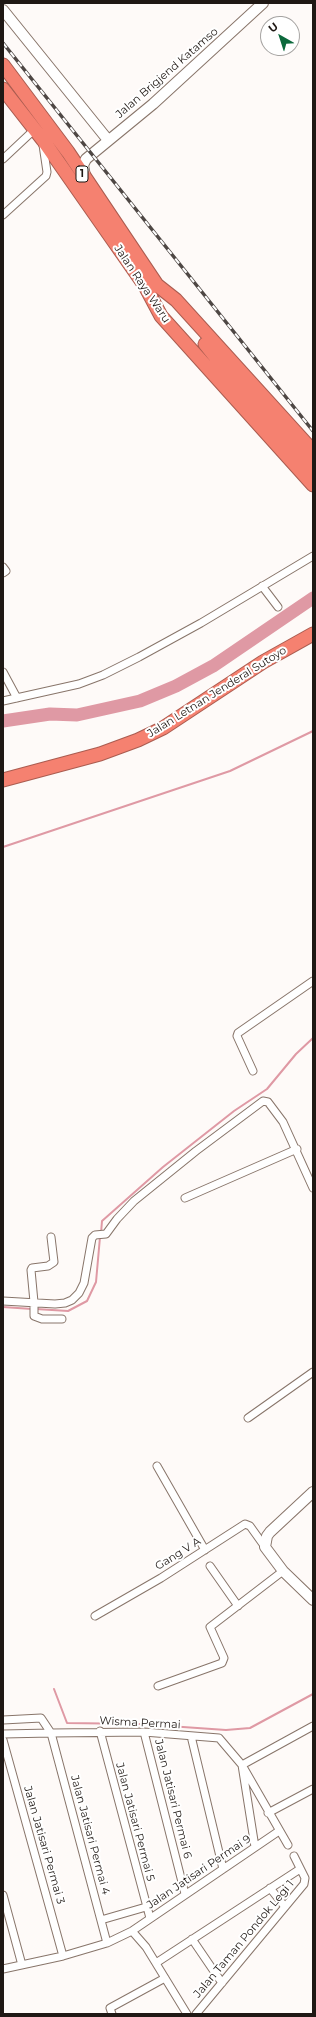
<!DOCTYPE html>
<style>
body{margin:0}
#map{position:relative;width:316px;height:2017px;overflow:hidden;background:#fefaf8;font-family:Montserrat,sans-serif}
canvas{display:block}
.frame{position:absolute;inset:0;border:4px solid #1f1814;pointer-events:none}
.north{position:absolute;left:260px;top:16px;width:40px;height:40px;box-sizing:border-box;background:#fff;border:1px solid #a5a3a1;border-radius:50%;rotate:321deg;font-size:11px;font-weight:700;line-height:16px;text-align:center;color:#1f1814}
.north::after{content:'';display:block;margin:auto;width:14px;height:18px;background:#0c693c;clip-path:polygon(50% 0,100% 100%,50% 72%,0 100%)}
</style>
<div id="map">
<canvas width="316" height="2017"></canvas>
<div class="frame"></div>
<div class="north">U</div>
</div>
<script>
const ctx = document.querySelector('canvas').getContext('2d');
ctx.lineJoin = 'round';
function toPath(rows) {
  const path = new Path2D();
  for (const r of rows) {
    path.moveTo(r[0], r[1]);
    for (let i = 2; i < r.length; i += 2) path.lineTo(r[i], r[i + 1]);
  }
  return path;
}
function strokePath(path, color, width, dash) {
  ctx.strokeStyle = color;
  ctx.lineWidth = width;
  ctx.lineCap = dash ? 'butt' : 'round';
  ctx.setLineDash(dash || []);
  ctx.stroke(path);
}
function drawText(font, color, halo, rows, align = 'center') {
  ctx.font = font + ' Montserrat,sans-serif';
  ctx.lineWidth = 4;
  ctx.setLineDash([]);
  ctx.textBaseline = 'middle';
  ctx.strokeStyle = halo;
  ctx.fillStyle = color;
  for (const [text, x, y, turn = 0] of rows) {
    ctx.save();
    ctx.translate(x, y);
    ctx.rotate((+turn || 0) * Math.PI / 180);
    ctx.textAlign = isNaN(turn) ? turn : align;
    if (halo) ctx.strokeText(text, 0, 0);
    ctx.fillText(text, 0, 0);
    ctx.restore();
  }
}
const stream = toPath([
 [3,847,230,771,313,731],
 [101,1233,102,1221,163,1167,234,1111,267,1089,296,1054,313,1038],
 [3,1307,32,1309],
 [36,1309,68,1311,87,1301,96,1282,100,1237],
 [54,1689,67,1723,140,1724,226,1730,250,1728,313,1694]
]);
const river = toPath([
 [3,721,50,714,77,715,140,701,176,686,213,666,313,598]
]);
const street = toPath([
 [3,159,35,129],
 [3,215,46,176,47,172,43,145],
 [3,567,6,571,3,573],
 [262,586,278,607],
 [3,672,17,698],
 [3,701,79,684,103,675,139,657,201,623,313,556],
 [253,1071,237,1036,238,1033,313,981],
 [185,1198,297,1149],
 [51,1237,54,1262,48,1266,32,1268,31,1270,34,1302,34,1316,42,1319,62,1319],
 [3,1301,55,1304,65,1303,72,1300,79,1293,84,1283,92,1238,95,1235,106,1234,117,1219,134,1201,196,1151,263,1101,268,1102,283,1122,313,1188],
 [248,1418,313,1372],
 [157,1466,205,1550],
 [210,1566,238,1606],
 [95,1616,161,1578,245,1524,250,1526,265,1547],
 [158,1686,222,1663,224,1658,210,1627,283,1571],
 [3,1720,41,1718,51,1733,144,1732,219,1738,242,1765,288,1845],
 [100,1731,150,1918],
 [144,1732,185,1894],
 [3,1734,51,1733,107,1943],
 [191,1736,223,1869],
 [3,1740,63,1956],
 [268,1813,313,1789],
 [255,1847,242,1765,313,1726],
 [270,1888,285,1907],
 [3,1895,22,1965],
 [101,1920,146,1907],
 [132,1931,146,1947,187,2014],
 [192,1939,222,1983],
 [156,1963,300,1869],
 [3,1969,63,1956,107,1943,132,1931,279,1831],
 [112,2014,110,2008,165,1978],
 [196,2014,304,1884,305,1878,294,1856]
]);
const secondary = toPath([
 [3,10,108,140],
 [85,176,83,165,86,159,153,104,263,3],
 [313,1492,270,1532,267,1536,265,1547,283,1571,313,1600]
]);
const highway = toPath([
 [3,65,68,152,157,285,176,300,313,451],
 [3,89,43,140,145,286,161,316,313,485],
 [205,344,232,378,313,468],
 [3,780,100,754,138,740,163,728,263,662,313,634]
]);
const rail = toPath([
 [3,43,313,431]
]);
const shields = [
 [82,174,12]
];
const shieldNames = [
 ["1",82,174]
];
const streetNames = [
 ["Jalan Brigjend Katamso",167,73,-41],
 ["Jalan Raya Waru",142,284,56],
 ["Jalan Letnan Jenderal Sutoyo",217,692,-32],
 ["Gang V A",178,1554,-32],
 ["Wisma Permai",140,1723,3],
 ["Jalan Jatisari Permai 6",173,1799,76],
 ["Jalan Jatisari Permai 5",135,1822,75],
 ["Jalan Jatisari Permai 4",90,1835,75],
 ["Jalan Jatisari Permai 3",44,1845,74],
 ["Jalan Jatisari Permai 9",199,1872,-34],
 ["Jalan Taman Pondok Legi 1",244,1939,-50]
];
strokePath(stream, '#df99a4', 2);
strokePath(river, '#df99a4', 13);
strokePath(street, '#88756a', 9);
strokePath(secondary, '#88756a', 12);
strokePath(highway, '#aa5c50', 15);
strokePath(street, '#fff', 7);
strokePath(secondary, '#fff', 10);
strokePath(highway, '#f58170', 13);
strokePath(rail, '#4e4744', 3.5);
strokePath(rail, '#fff', 2, [6]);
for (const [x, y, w] of shields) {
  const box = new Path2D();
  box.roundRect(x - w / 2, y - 8, w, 16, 3);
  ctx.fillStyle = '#fff';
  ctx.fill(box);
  strokePath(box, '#1f1814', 1);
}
drawText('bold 10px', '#1f1814', null, shieldNames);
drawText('11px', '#1f1814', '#fff', streetNames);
</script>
